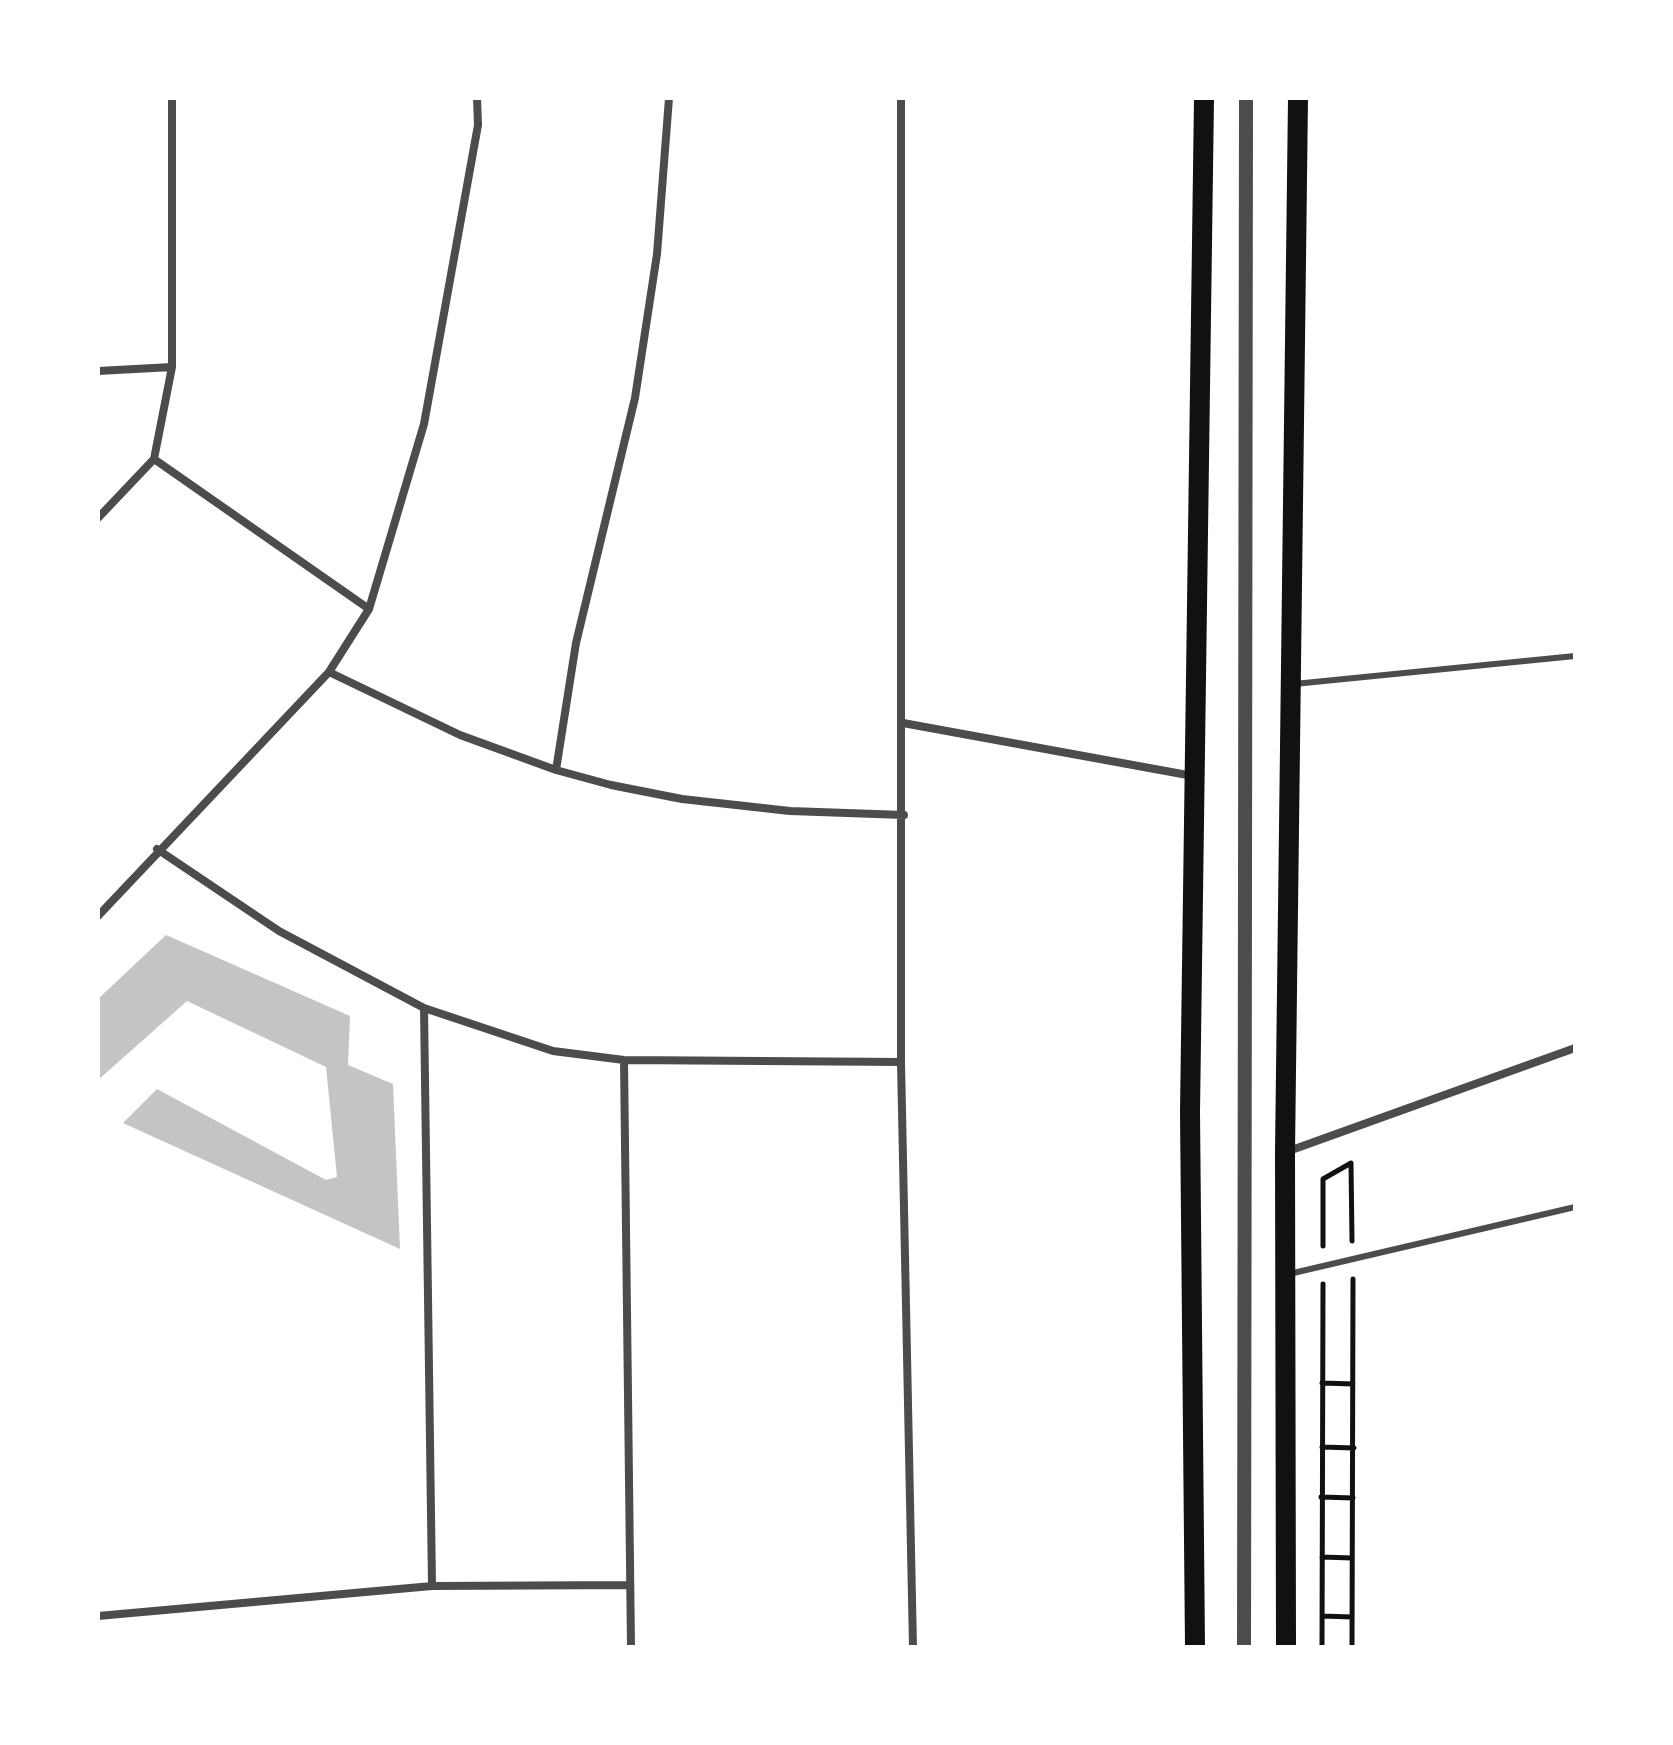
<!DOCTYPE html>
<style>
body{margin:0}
#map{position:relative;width:1673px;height:1745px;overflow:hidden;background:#fff;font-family:"PT Serif",serif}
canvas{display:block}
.frame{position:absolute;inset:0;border:100px solid #fff;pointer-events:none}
</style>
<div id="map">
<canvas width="1673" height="1745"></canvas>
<div class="frame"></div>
</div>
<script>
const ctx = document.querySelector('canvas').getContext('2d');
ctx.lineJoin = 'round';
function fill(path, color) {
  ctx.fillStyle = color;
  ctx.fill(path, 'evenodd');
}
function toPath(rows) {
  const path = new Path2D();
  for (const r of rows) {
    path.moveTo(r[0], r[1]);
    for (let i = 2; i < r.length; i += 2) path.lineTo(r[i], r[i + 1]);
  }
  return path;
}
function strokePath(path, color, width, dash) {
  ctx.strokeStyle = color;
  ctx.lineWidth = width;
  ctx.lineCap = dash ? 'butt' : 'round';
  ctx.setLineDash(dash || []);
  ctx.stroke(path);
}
const building = toPath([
 [166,935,350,1016,348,1065,393,1084,400,1249,123,1123,157,1089,326,1180,337,1177,326,1067,187,1001,98,1080,98,999]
]);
const path = toPath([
 [1323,1246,1323,1179,1351,1163,1352,1241],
 [1322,1383,1353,1384],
 [1322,1447,1354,1448],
 [1321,1497,1353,1498],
 [1322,1557,1352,1558],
 [1322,1616,1352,1617],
 [1322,1647,1323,1284],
 [1352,1647,1353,1279]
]);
const service = toPath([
 [1294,684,1575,656],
 [1289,1274,1575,1207]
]);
const minor = toPath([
 [901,98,901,1062,913,1647],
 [98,371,172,367],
 [154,459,172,367,172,98],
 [154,459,369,609],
 [98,518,154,459],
 [329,672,460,735,556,770,611,785,682,799,790,811,904,815],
 [903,723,1193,776],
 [556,770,576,643,635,398,657,254,669,98],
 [157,849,279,931,424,1008,553,1051,624,1060,901,1062],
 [98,916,329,672,369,609,424,424,478,125,477,98],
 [424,1008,432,1586],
 [624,1060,631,1647],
 [1286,1152,1575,1048],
 [98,1616,432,1586,630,1585]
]);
const tertiary = toPath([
 [1244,1647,1246,98]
]);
const primary = toPath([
 [1195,1647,1190,1111,1204,98],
 [1286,1647,1285,1152,1298,98]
]);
fill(building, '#c4c4c4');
strokePath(path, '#111', 5);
strokePath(service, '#4c4c4c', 6);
strokePath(minor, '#4c4c4c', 8);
strokePath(tertiary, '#4c4c4c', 14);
strokePath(primary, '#111', 20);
</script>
